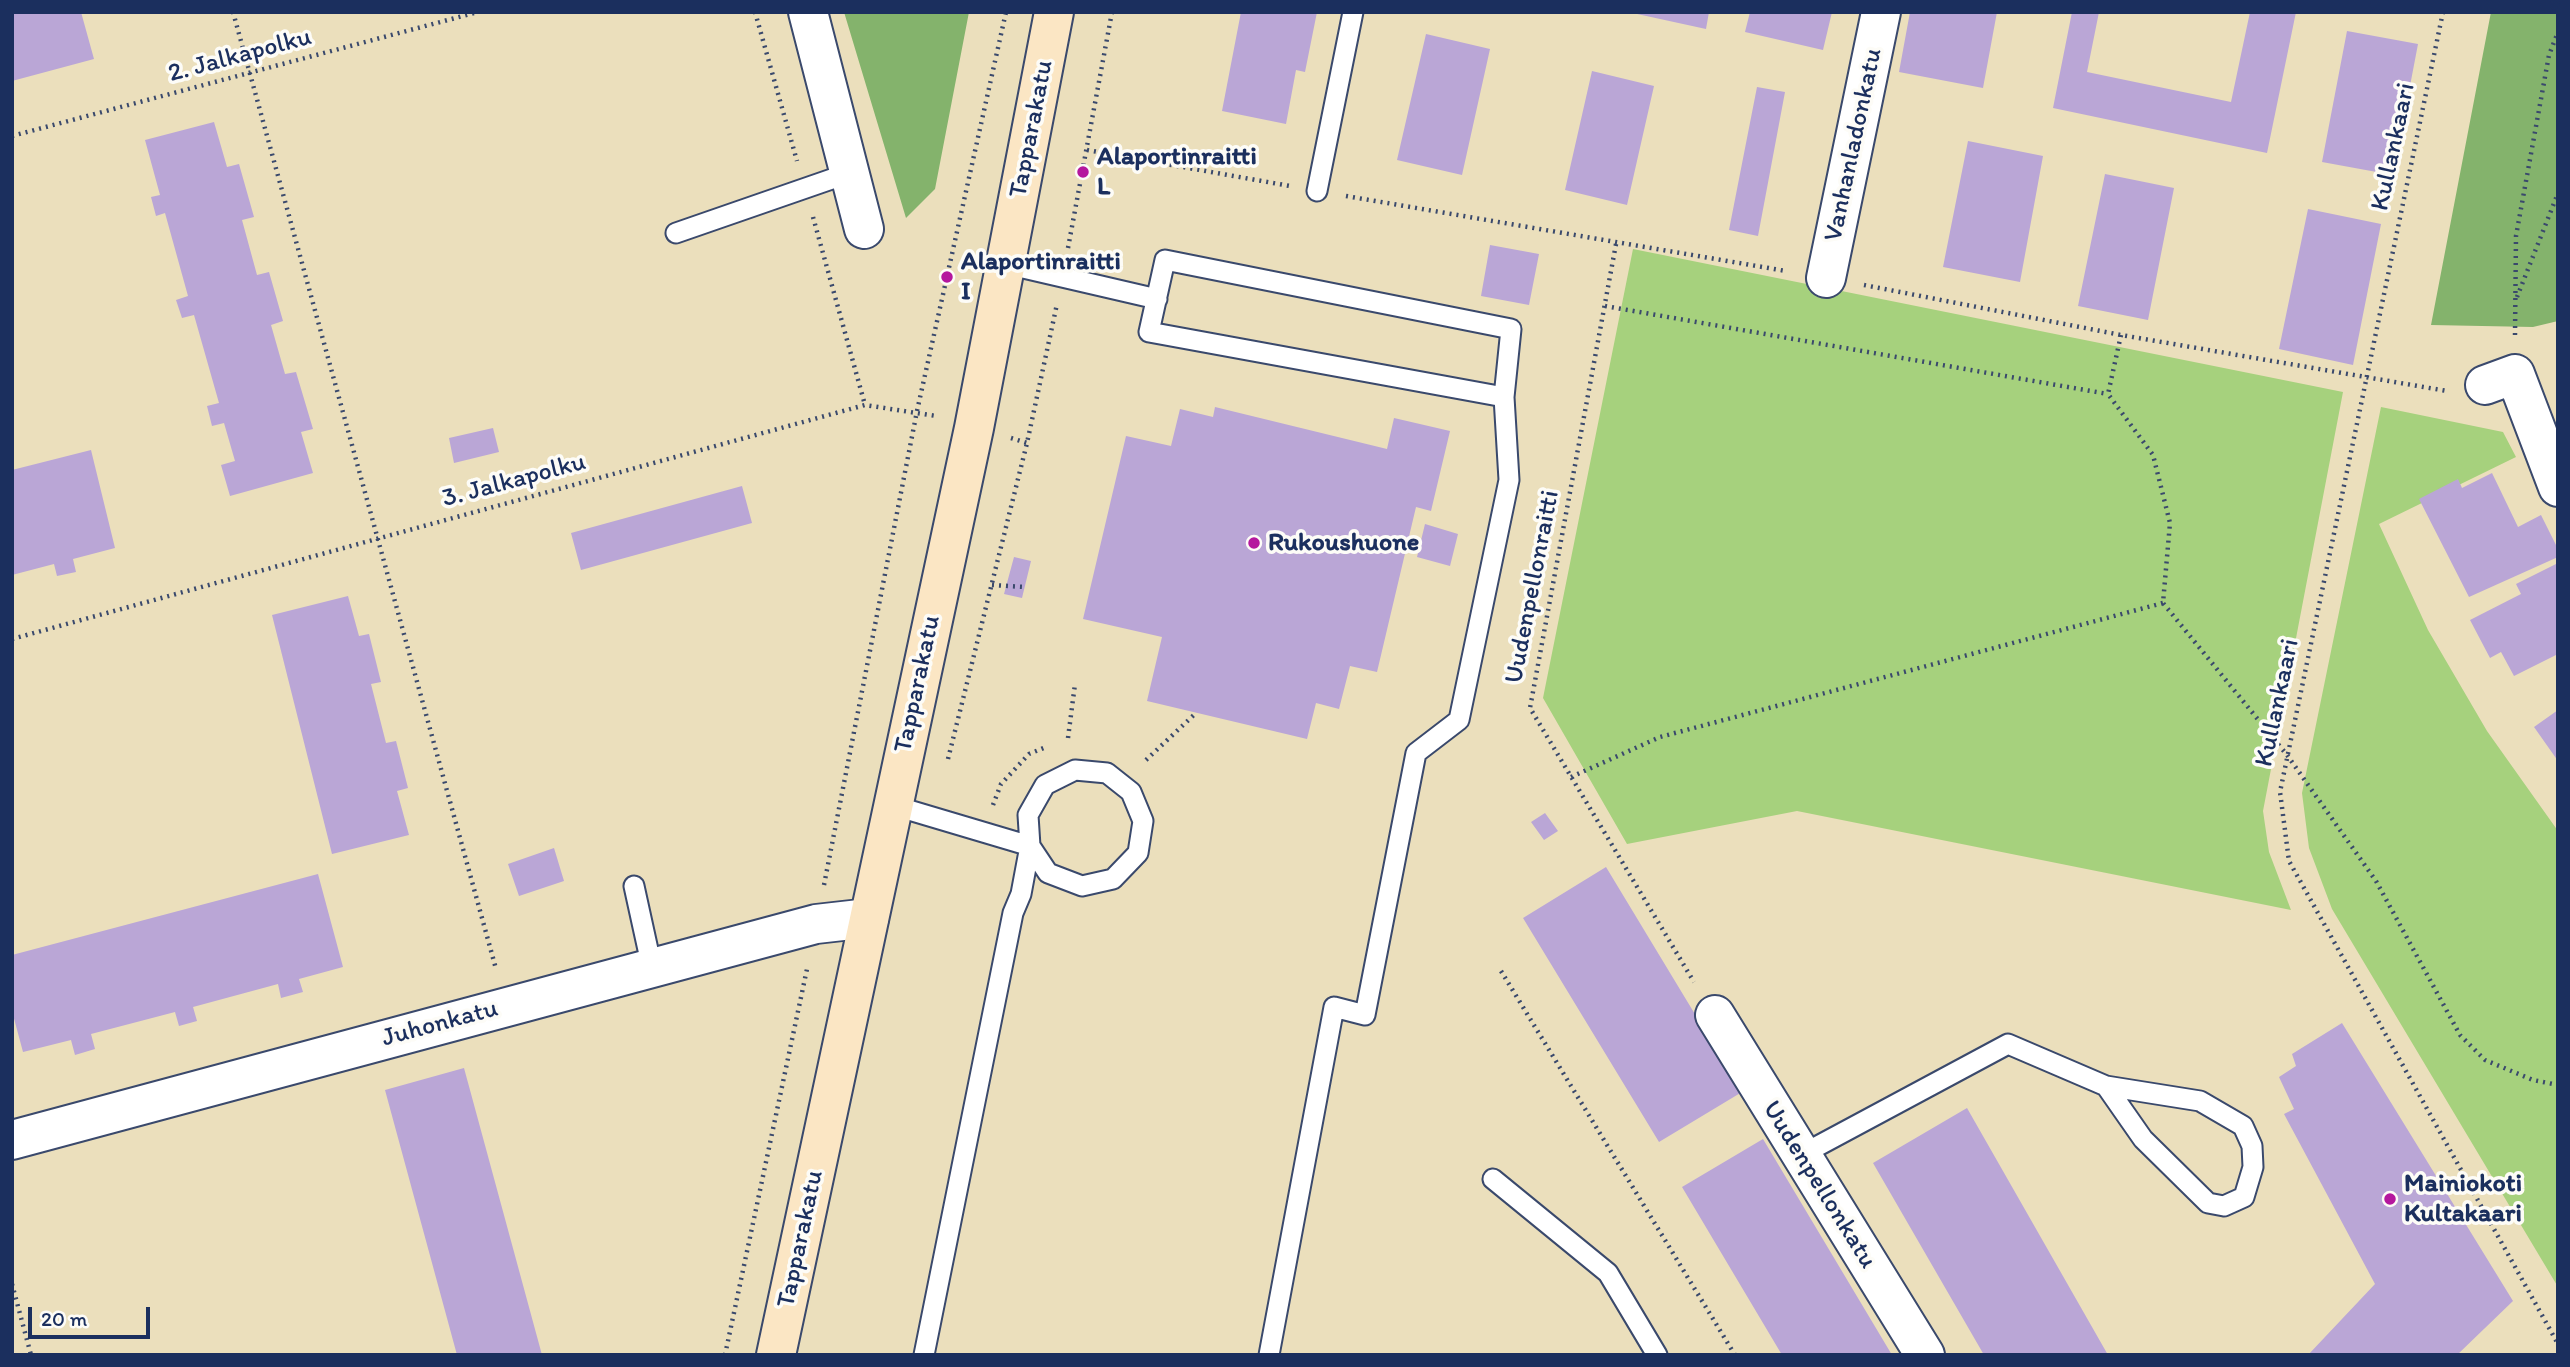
<!DOCTYPE html>
<style>
body{margin:0}
#map{position:relative;width:2570px;height:1367px;overflow:hidden;background:#ebdfbc;font-family:Itim,sans-serif}
canvas{display:block}
.frame{position:absolute;inset:0;border:14px solid #1b2f5e;pointer-events:none}
.scale{position:absolute;left:28px;top:1307px;width:122px;height:32px;box-sizing:border-box;border:4px solid #1b2f5e;border-top:0;padding-left:9px;font-size:21px;line-height:24px;white-space:nowrap;color:#1b2f5e;-webkit-text-stroke:5px #fdfcf7;paint-order:stroke}
</style>
<div id="map">
<canvas width="2570" height="1367"></canvas>
<div class="frame"></div>
<div class="scale">20 m</div>
</div>
<script>
const ctx = document.querySelector('canvas').getContext('2d');
ctx.lineJoin = 'round';
function fill(path, color) {
  ctx.fillStyle = color;
  ctx.fill(path, 'evenodd');
}
function toPath(rows) {
  const path = new Path2D();
  for (const r of rows) {
    path.moveTo(r[0], r[1]);
    for (let i = 2; i < r.length; i += 2) path.lineTo(r[i], r[i + 1]);
  }
  return path;
}
function strokePath(path, color, width, dash) {
  ctx.strokeStyle = color;
  ctx.lineWidth = width;
  ctx.lineCap = dash ? 'butt' : 'round';
  ctx.setLineDash(dash || []);
  ctx.stroke(path);
}
function drawText(font, color, halo, rows, align = 'center') {
  ctx.font = font + ' Itim,sans-serif';
  ctx.lineWidth = 7;
  ctx.setLineDash([]);
  ctx.textBaseline = 'middle';
  ctx.strokeStyle = halo;
  ctx.fillStyle = color;
  for (const [text, x, y, turn = 0] of rows) {
    ctx.save();
    ctx.translate(x, y);
    ctx.rotate((+turn || 0) * Math.PI / 180);
    ctx.textAlign = isNaN(turn) ? turn : align;
    if (halo) ctx.strokeText(text, 0, 0);
    ctx.fillText(text, 0, 0);
    ctx.restore();
  }
}
const green = toPath([
 [1633,249,2343,392,2263,811,2269,852,2291,910,1797,811,1627,844,1543,698],
 [2381,407,2503,432,2516,457,2379,524,2428,630,2487,731,2558,831,2558,1287,2332,909,2309,848,2302,793]
]);
const forest = toPath([
 [844,12,969,12,935,189,906,218],
 [2491,12,2558,12,2558,321,2533,327,2431,325]
]);
const building = toPath([
 [12,12,81,12,94,59,12,81],
 [1241,12,1317,12,1305,72,1296,70,1286,124,1222,111],
 [1628,12,1709,12,1706,29],
 [1750,12,1832,12,1823,50,1745,32],
 [1910,12,1997,12,1983,88,1899,72],
 [2072,12,2099,12,2087,72,2231,102,2250,12,2296,12,2267,153,2053,108],
 [2347,31,2418,44,2393,175,2322,162],
 [1426,34,1490,49,1462,175,1397,160],
 [1592,71,1654,86,1627,205,1565,190],
 [1757,87,1785,92,1758,236,1729,230],
 [214,122,227,167,239,164,254,217,242,220,257,275,269,272,283,321,271,325,285,374,296,372,313,429,301,432,313,473,230,496,221,465,235,461,224,423,212,426,207,406,219,403,194,315,182,318,176,300,188,296,165,213,156,216,151,197,160,195,145,140],
 [1968,141,2043,156,2020,282,1943,267],
 [2105,174,2174,188,2148,320,2078,306],
 [2308,209,2381,224,2353,365,2279,349],
 [1490,245,1539,254,1529,305,1481,296],
 [1215,407,1387,449,1394,418,1450,431,1431,511,1416,507,1377,672,1350,666,1339,709,1316,703,1307,739,1147,701,1162,637,1083,619,1126,436,1171,446,1180,409,1213,417],
 [493,428,499,452,454,463,449,438],
 [91,450,115,548,73,559,76,572,57,576,54,564,12,575,12,470],
 [2492,473,2518,527,2541,515,2558,549,2558,557,2469,597,2419,499,2458,479,2462,488],
 [742,486,752,523,581,570,571,533],
 [1425,524,1458,534,1450,566,1417,557],
 [1014,557,1031,561,1022,598,1004,594],
 [2558,563,2558,654,2514,676,2501,652,2490,658,2470,620,2521,594,2516,584],
 [348,596,359,636,369,634,381,682,371,684,386,743,396,741,408,788,397,791,409,835,332,854,272,615],
 [2558,710,2558,761,2534,727],
 [1545,813,1558,831,1544,840,1531,822],
 [554,848,564,881,519,896,508,864],
 [1606,867,1742,1092,1659,1142,1523,918],
 [318,874,343,967,299,979,303,992,281,998,278,984,193,1007,197,1021,179,1026,175,1012,91,1034,95,1049,75,1055,71,1040,23,1052,12,1011,12,955],
 [2342,1023,2513,1301,2457,1355,2308,1355,2375,1284,2284,1114,2294,1109,2279,1077,2296,1066,2292,1054],
 [464,1068,542,1355,457,1355,385,1090],
 [1967,1108,2108,1355,1984,1355,1873,1163],
 [1763,1139,1892,1355,1782,1355,1682,1187]
]);
const path = toPath([
 [233,12,496,969],
 [755,12,797,161],
 [2443,12,2280,792,2289,861,2558,1344],
 [12,136,478,12],
 [1087,150,1290,186],
 [1346,196,1786,271],
 [813,217,865,405],
 [1616,244,1530,708,1694,982],
 [1068,248,1112,12],
 [1864,285,2121,335,2447,391],
 [2517,297,2558,193],
 [1605,306,2108,394],
 [2121,335,2108,394,2153,455,2170,523,2163,603,2287,755,2376,881,2460,1035,2485,1060,2533,1080,2558,1085],
 [2515,335,2516,236,2549,55,2558,32],
 [1011,438,1027,443],
 [992,585,1025,587],
 [12,639,865,405,936,416],
 [1068,738,1075,684],
 [948,759,1027,443,1057,304],
 [1146,760,1196,713],
 [1571,777,1660,737,2163,603],
 [993,805,1001,784,1029,754,1046,747],
 [824,885,917,411,1006,12],
 [1501,971,1735,1355],
 [12,1284,31,1355],
 [725,1355,807,969]
]);
const lane = toPath([
 [1317,191,1353,12],
 [676,233,852,172],
 [1006,264,1157,299],
 [892,805,1030,846,1048,873,1082,886,1113,879,1138,853,1143,821,1131,792,1107,773,1075,770,1045,785,1028,815,1030,846,1021,894,1013,913,924,1355],
 [634,886,652,968],
 [1801,1155,2008,1044,2106,1086,2143,1139,2208,1203,2224,1206,2244,1197,2253,1167,2252,1146,2243,1126,2200,1101,2106,1086],
 [1493,1179,1608,1273,1657,1355],
 [1269,1355,1334,1007,1365,1015,1416,753,1459,720,1509,480,1504,397,1511,329,1165,260,1149,332,1504,397]
]);
const street = toPath([
 [808,12,864,229],
 [1826,278,1881,12],
 [2485,385,2515,374,2558,487],
 [1715,1015,1925,1355],
 [12,1140,816,924,869,918]
]);
const secondary = toPath([
 [776,1355,974,428,1054,12]
]);
const markers = [
 [1083,172,7,"#b5179e"],
 [947,277,7,"#b5179e"],
 [1254,543,7,"#b5179e"],
 [2390,1199,7,"#b5179e"]
];
const streetNames = [
 ["2. Jalkapolku",240,56,-15],
 ["Tapparakatu",1032,129,-79],
 ["Vanhanladonkatu",1854,145,-78],
 ["Kullankaari",2394,147,-78],
 ["3. Jalkapolku",514,481,-15],
 ["Uudenpellonraitti",1533,587,-79],
 ["Tapparakatu",918,684,-78],
 ["Kullankaari",2278,703,-78],
 ["Juhonkatu",440,1024,-15],
 ["Uudenpellonkatu",1819,1185,58],
 ["Tapparakatu",801,1239,-78]
];
const poiNames = [
 ["Alaportinraitti",1097,157],
 ["L",1097,187],
 ["Alaportinraitti",961,262],
 ["I",961,292],
 ["Rukoushuone",1268,543],
 ["Mainiokoti",2404,1184],
 ["Kultakaari",2404,1214]
];
fill(green, '#a6d17d');
fill(forest, '#84b36c');
fill(building, '#baa6d6');
strokePath(lane, '#3a496c', 23);
strokePath(street, '#3a496c', 42);
strokePath(secondary, '#3a496c', 42);
strokePath(path, '#3a496c', 4.5, [2, 5]);
strokePath(lane, '#fff', 19);
strokePath(street, '#fff', 38);
strokePath(secondary, '#fbe6c4', 38);
for (const [x, y, r, color] of markers) {
  const dot = new Path2D();
  dot.arc(x, y, r, 0, 2 * Math.PI);
  ctx.fillStyle = color;
  ctx.fill(dot);
  strokePath(dot, '#fdfcf7', 2.5);
}
drawText('26px', '#1b2f5e', '#fdfcf7', streetNames);
drawText('bold 26px', '#1b2f5e', '#fdfcf7', poiNames, 'left');
</script>
